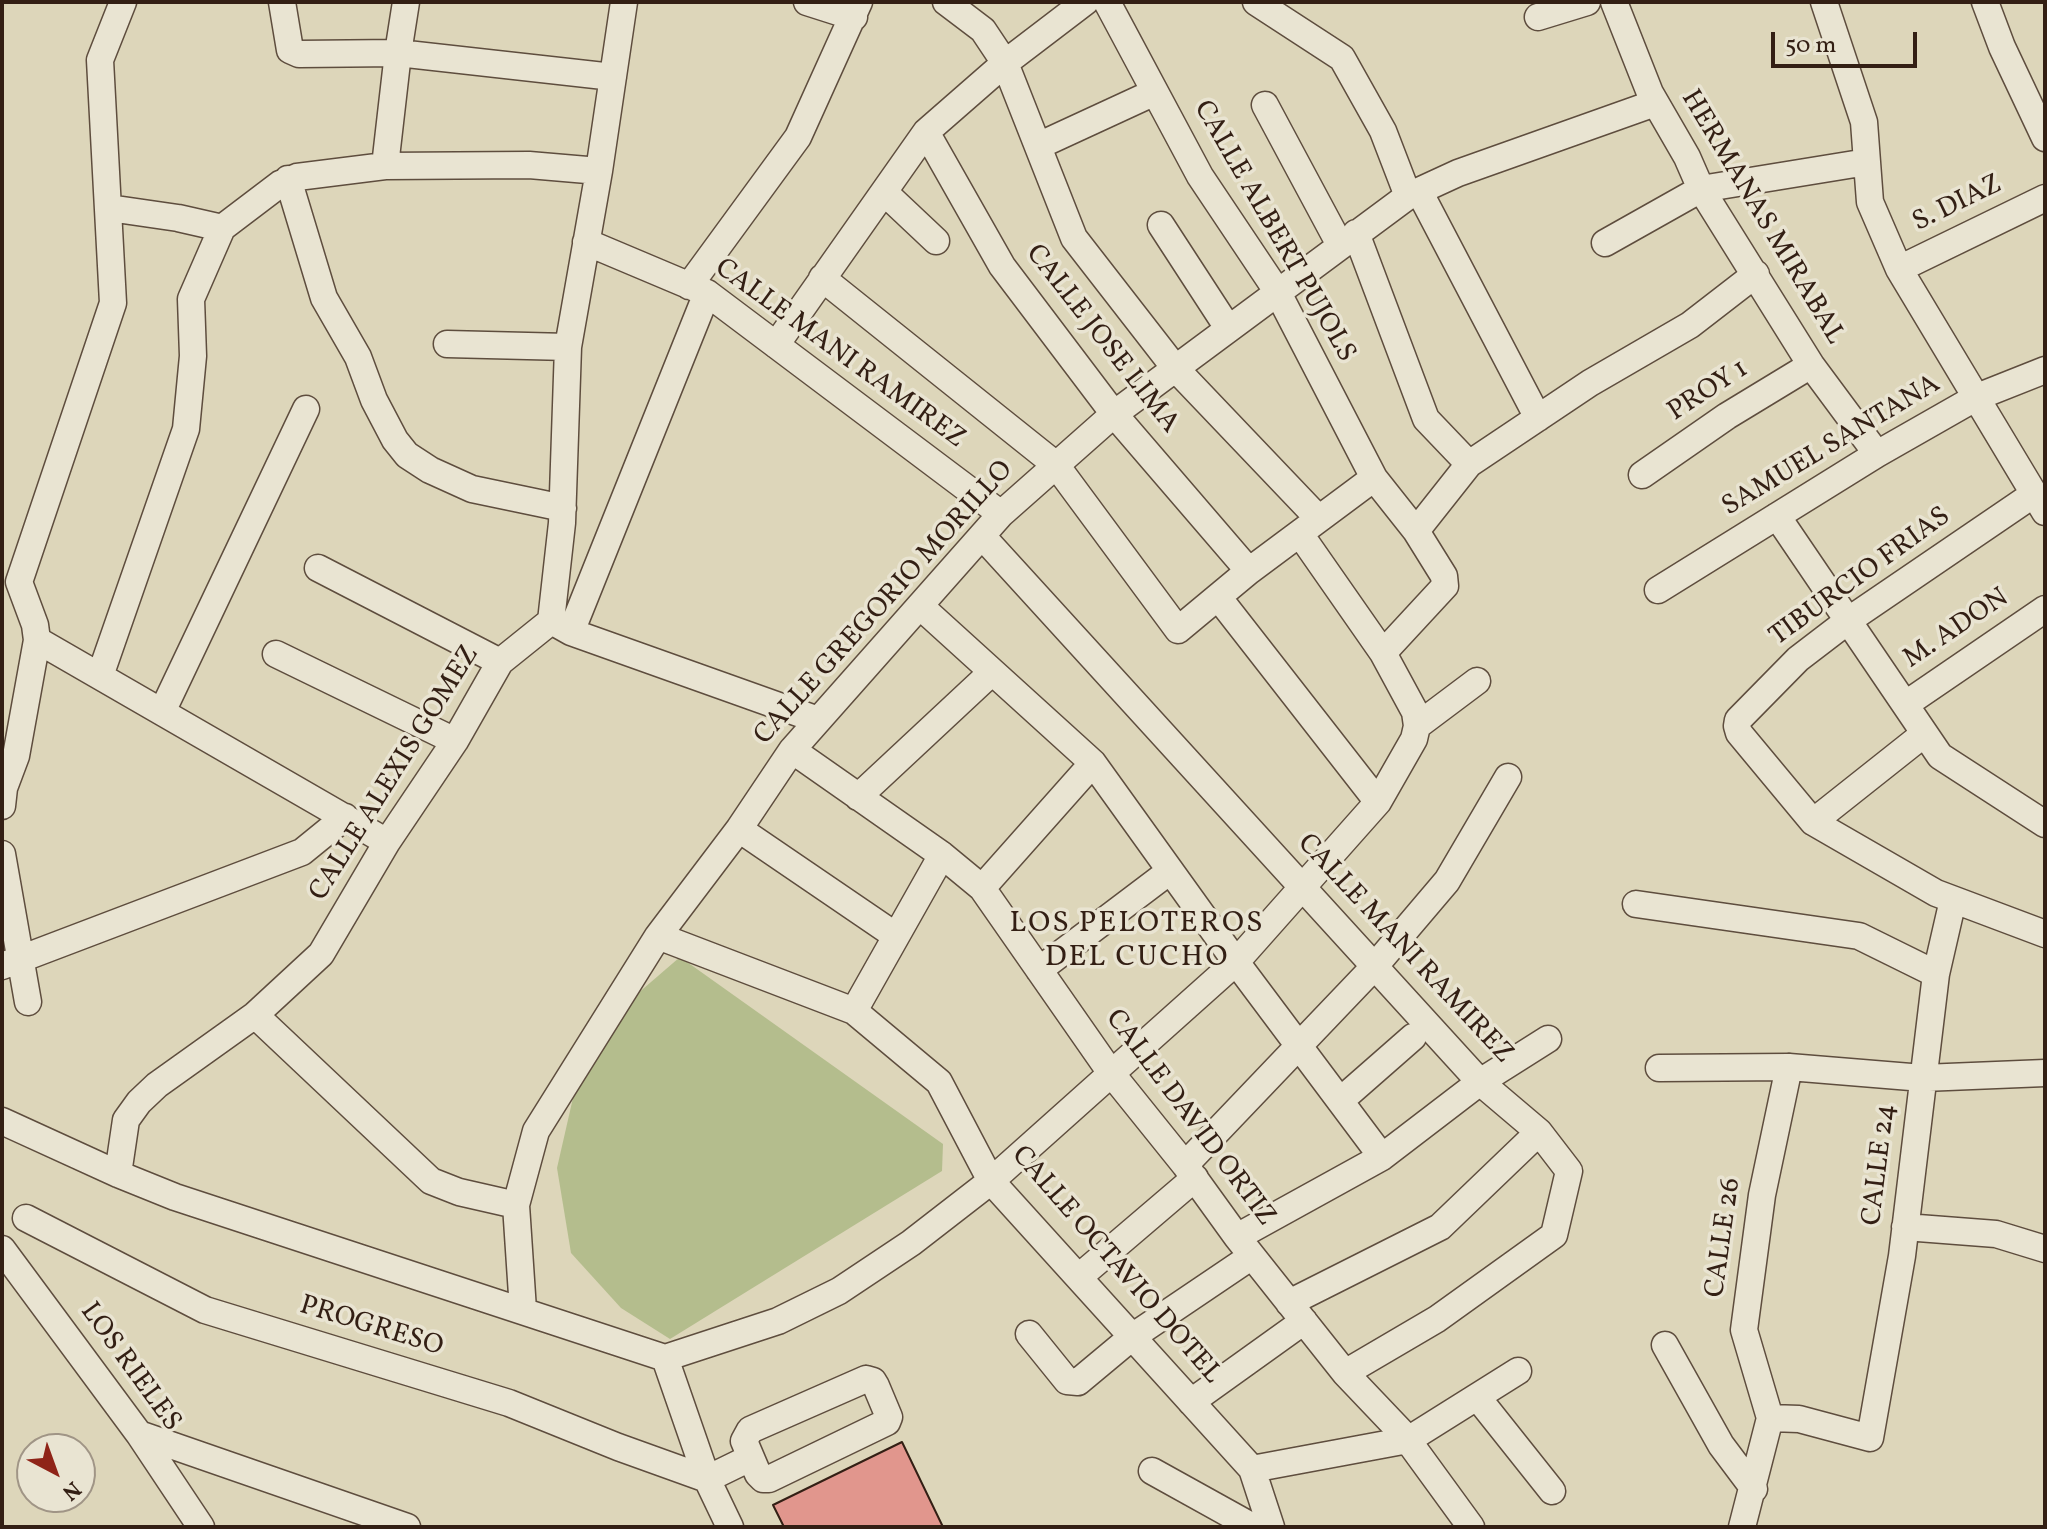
<!DOCTYPE html>
<style>
body{margin:0}
#map{position:relative;width:2047px;height:1529px;overflow:hidden;background:#ddd6ba;font-family:Vollkorn,serif}
canvas{display:block}
.frame{position:absolute;inset:0;border:4px solid #331f14;pointer-events:none}
.north{position:absolute;left:16px;top:1433px;width:80px;height:80px;box-sizing:border-box;background:#e9e4d2;border:2px solid #a09586;border-radius:50%;rotate:139deg;font-size:22px;font-weight:700;line-height:32px;text-align:center;color:#331f14}
.north::after{content:'';display:block;margin:auto;width:28px;height:36px;background:#8f2418;clip-path:polygon(50% 0,100% 100%,50% 72%,0 100%)}
.scale{position:absolute;left:1771px;top:32px;width:146px;height:36px;box-sizing:border-box;border:4px solid #331f14;border-top:0;padding-left:10px;font-size:24px;line-height:28px;white-space:nowrap;color:#331f14;-webkit-text-stroke:6px #e9e4d2;paint-order:stroke}
</style>
<div id="map">
<canvas width="2047" height="1529"></canvas>
<div class="frame"></div>
<div class="north">N</div>
<div class="scale">50 m</div>
</div>
<script>
const ctx = document.querySelector('canvas').getContext('2d');
ctx.lineJoin = 'round';
function fill(path, color) {
  ctx.fillStyle = color;
  ctx.fill(path, 'evenodd');
}
function toPath(rows) {
  const path = new Path2D();
  for (const r of rows) {
    path.moveTo(r[0], r[1]);
    for (let i = 2; i < r.length; i += 2) path.lineTo(r[i], r[i + 1]);
  }
  return path;
}
function strokePath(path, color, width, dash) {
  ctx.strokeStyle = color;
  ctx.lineWidth = width;
  ctx.lineCap = dash ? 'butt' : 'round';
  ctx.setLineDash(dash || []);
  ctx.stroke(path);
}
function drawText(font, color, halo, rows, align = 'center') {
  ctx.font = font + ' Vollkorn,serif';
  ctx.lineWidth = 7;
  ctx.setLineDash([]);
  ctx.textBaseline = 'middle';
  ctx.strokeStyle = halo;
  ctx.fillStyle = color;
  for (const [text, x, y, turn = 0] of rows) {
    ctx.save();
    ctx.translate(x, y);
    ctx.rotate((+turn || 0) * Math.PI / 180);
    ctx.textAlign = isNaN(turn) ? turn : align;
    if (halo) ctx.strokeText(text, 0, 0);
    ctx.fillText(text, 0, 0);
    ctx.restore();
  }
}
const green = toPath([
 [680,957,943,1144,942,1171,670,1339,621,1308,571,1253,557,1168,578,1076,629,1001]
]);
const building = toPath([
 [902,1442,943,1527,784,1527,773,1505,902,1442]
]);
const minor = toPath([
 [282,2,290,50,299,54,398,53,613,77],
 [807,2,854,17],
 [946,2,983,30,1005,63,1074,238,1175,368,1319,519],
 [1107,2,1200,176,1277,291,1374,478,1416,531],
 [1256,2,1342,58,1383,131,1408,196],
 [1614,2,1650,93,1687,157,1701,189,1811,365,1877,454],
 [1824,2,1864,122,1870,202,1899,269,2045,512],
 [1985,2,2002,47,2045,138],
 [1538,17,1587,2],
 [1265,105,1340,245],
 [926,132,1002,266,1114,414,1249,571],
 [1038,146,1155,92],
 [385,166,398,53,406,2],
 [288,179,324,298,358,357,374,400,395,440,407,455,430,470,472,489,563,508],
 [1419,191,1538,418],
 [884,192,936,241],
 [109,208,178,218,222,228],
 [1161,225,1228,328],
 [1356,233,1426,419,1469,464],
 [586,242,707,293,1001,514],
 [1605,243,1701,189,1867,162],
 [1899,269,2045,198],
 [822,278,1056,465,1178,630,1249,571,1374,478],
 [689,286,798,137,859,2],
 [447,344,568,347],
 [776,345,926,132,1005,63,1085,2],
 [1642,475,1727,416,1811,365],
 [2034,494,1849,620,1798,659,1738,720,1737,726,1739,733,1813,822,1936,893,2045,934],
 [1777,516,1940,756,2045,824],
 [982,536,1480,1082,1539,1132,1569,1171,1554,1235,1437,1319,1345,1373],
 [318,568,500,662],
 [1658,590,1877,454,1977,397,2045,370],
 [1218,597,1378,802],
 [920,606,1093,763,1236,962,1382,1157],
 [555,623,571,632,818,720],
 [571,632,707,293],
 [37,640,387,842],
 [1383,653,1445,586,1444,576,1416,531,1469,464,1590,383,1690,325,1756,274],
 [276,654,455,741],
 [100,676,186,429,193,356,191,299,222,228,280,184,297,177,385,166,529,165,599,171],
 [1906,704,2045,609],
 [162,712,306,409],
 [1417,726,1477,681],
 [792,750,942,855,982,888,1111,1073,1185,1165,1237,1237,1345,1373,1404,1435,1471,1527],
 [858,797,992,672],
 [2,806,4,788,16,756,37,640,35,625,19,582,113,303,100,60,123,2],
 [1813,822,1924,734],
 [739,829,896,936],
 [2,854,28,1002],
 [982,888,1093,763],
 [1636,904,1859,936,1936,974],
 [658,936,854,1011,939,1082,991,1181,1252,1469,1271,1527],
 [2,966,302,852,345,817],
 [1039,970,1170,871],
 [854,1011,942,855],
 [255,1015,431,1181,459,1192,516,1205],
 [1659,1068,1789,1067,1923,1078,2045,1073],
 [1340,1101,1413,1037],
 [2,1121,118,1174,175,1197,665,1358],
 [1185,1165,1374,967,1447,881,1508,777],
 [118,1174,126,1120,139,1102,157,1085,255,1015,321,954,387,842,455,741,500,662,551,621,562,523,568,347,599,171,624,2],
 [26,1218,205,1310,509,1403,618,1447,707,1479,750,1458],
 [1905,1227,1996,1234,2045,1249],
 [1237,1237,1382,1157,1480,1082,1548,1039],
 [2,1249,139,1434,201,1527],
 [1079,1277,1195,1178],
 [1289,1303,1440,1227,1539,1132],
 [523,1310,516,1205,536,1131,658,936,739,829,792,750,1001,514,1114,414,1408,196,1458,173,1655,103],
 [1029,1334,1067,1381,1078,1382,1132,1337,1252,1256],
 [1665,1345,1721,1445,1754,1489],
 [665,1358,778,1321,839,1291,911,1243,991,1181,1236,962,1378,802,1414,739,1417,726,1415,712,1383,653,1300,534],
 [665,1358,707,1479,730,1527],
 [866,1379,873,1381,876,1386,889,1417,887,1422,769,1479,763,1479,758,1474,744,1441,750,1430,866,1379],
 [1478,1398,1552,1491],
 [1191,1402,1304,1321],
 [1770,1418,1799,1419,1870,1438,1902,1256,1936,974,1953,900],
 [1770,1418,1744,1330,1762,1195,1789,1067],
 [139,1434,407,1527],
 [1252,1469,1408,1440,1518,1371],
 [1152,1471,1253,1527],
 [1742,1527,1770,1418]
]);
const streetNames = [
 ["S. DIAZ",1958,205,-26],
 ["HERMANAS MIRABAL",1761,218,59],
 ["CALLE ALBERT PUJOLS",1273,232,60],
 ["CALLE JOSE LIMA",1101,340,52],
 ["CALLE MANI RAMIREZ",839,355,36],
 ["PROY 1",1709,392,-33],
 ["SAMUEL SANTANA",1832,447,-31],
 ["TIBURCIO FRIAS",1861,578,-36],
 ["CALLE GREGORIO MORILLO",885,604,-48],
 ["M. ADON",1957,630,-34],
 ["CALLE ALEXIS GOMEZ",396,774,-58],
 ["CALLE MANI RAMIREZ",1404,950,47],
 ["CALLE DAVID ORTIZ",1189,1119,53],
 ["CALLE 24",1881,1165,-83],
 ["CALLE 26",1725,1238,-82],
 ["CALLE OCTAVIO DOTEL",1115,1266,49],
 ["PROGRESO",371,1328,17],
 ["LOS RIELES",129,1368,54]
];
const neighbourhoodNames = [
 ["LOS PELOTEROS",1137,925],
 ["DEL CUCHO",1137,959]
];
fill(green, '#b4bd8d');
fill(building, '#e1968d');
strokePath(building, '#331f14', 2);
strokePath(minor, '#5e4d3e', 29);
strokePath(minor, '#e9e4d2', 26);
drawText('28px', '#331f14', '#e9e4d2', streetNames);
ctx.letterSpacing = '2px';
drawText('30px', '#331f14', '#e9e4d2', neighbourhoodNames);
ctx.letterSpacing = '0px';
</script>
